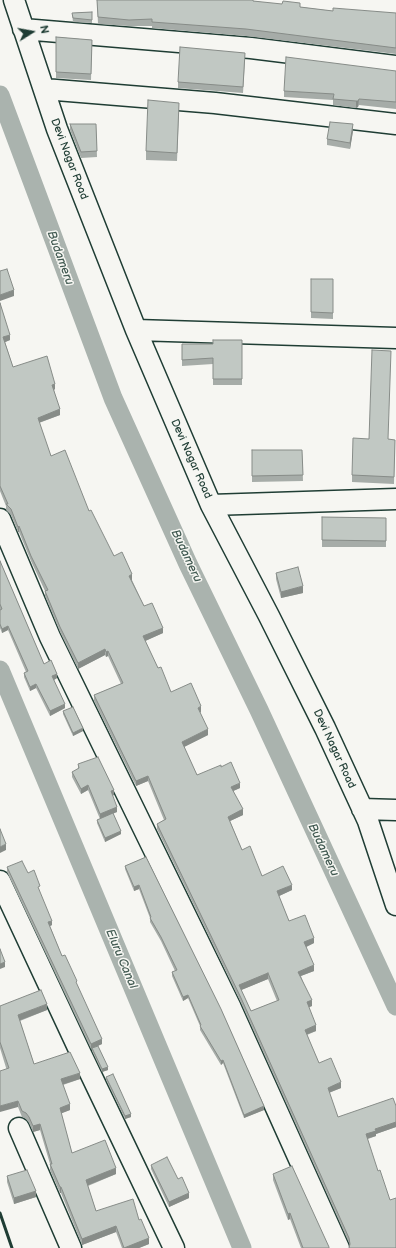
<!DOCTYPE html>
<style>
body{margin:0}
#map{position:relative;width:396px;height:1248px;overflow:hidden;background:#f6f6f2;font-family:"Balsamiq Sans",sans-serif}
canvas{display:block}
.north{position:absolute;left:12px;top:12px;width:40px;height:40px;-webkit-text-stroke:3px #f6f6f2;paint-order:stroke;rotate:79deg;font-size:11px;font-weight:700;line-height:16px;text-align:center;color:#1f3d34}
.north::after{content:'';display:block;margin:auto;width:14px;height:18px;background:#1f3d34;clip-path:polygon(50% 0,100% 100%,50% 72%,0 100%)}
</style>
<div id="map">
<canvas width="396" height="1248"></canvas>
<div class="north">N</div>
</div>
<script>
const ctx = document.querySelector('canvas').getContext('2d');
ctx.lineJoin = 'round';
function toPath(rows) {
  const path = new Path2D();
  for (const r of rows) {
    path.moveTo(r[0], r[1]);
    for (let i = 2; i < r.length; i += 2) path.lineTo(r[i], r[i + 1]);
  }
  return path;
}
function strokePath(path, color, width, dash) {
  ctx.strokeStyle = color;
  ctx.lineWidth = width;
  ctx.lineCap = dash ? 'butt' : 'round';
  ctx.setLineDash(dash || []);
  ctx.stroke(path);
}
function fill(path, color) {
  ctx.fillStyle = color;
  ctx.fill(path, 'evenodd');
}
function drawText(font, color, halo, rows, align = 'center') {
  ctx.font = font + ' "Balsamiq Sans",sans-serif';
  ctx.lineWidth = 3;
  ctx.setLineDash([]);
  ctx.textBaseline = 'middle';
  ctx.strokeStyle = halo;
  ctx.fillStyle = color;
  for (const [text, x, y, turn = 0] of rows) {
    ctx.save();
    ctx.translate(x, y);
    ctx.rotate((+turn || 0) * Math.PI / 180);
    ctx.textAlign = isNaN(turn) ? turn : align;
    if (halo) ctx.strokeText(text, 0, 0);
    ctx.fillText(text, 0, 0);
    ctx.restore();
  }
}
const canal = toPath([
 [0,95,113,398,188,564,259,710,396,1006],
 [0,670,242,1248]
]);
const minor = toPath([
 [14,0,57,129,136,330,211,505,269,616,325,728,368,821,396,905],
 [23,29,251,48,396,66],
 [44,89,215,103,396,124],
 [136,330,396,338],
 [211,505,396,499],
 [0,519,50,637,231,1008,339,1248],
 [362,809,396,810],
 [0,881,81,1054,174,1248],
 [19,1128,71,1248]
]);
const rail = toPath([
 [0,1213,12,1248]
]);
const wall = toPath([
 [97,0,253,1,333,11,396,13,396,54,246,36,152,28,152,26,129,26,98,24],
 [92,12,92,23,73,22,72,13],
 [56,37,92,40,91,80,56,78],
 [245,59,243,93,178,88,178,82],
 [395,71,396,71,396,109,359,105,358,107,356,108,333,105,333,100,284,97,284,91],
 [179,112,177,161,146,160,146,151],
 [70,124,96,124,97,157,81,158,70,130],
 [353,131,350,149,327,145,327,139],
 [311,279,333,279,333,319,311,318],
 [0,303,10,340,5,342,13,367,55,389,54,390,60,415,39,423,51,456,89,511,114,556,132,580,144,606,163,633,145,641,158,668,171,692,201,712,200,713,208,735,184,747,197,775,221,767,240,788,233,791,243,815,230,821,242,850,262,876,292,890,279,896,289,921,314,943,306,947,314,971,301,976,312,1006,309,1007,316,1031,307,1035,319,1063,341,1088,329,1093,338,1117,396,1106,396,1127,376,1134,376,1136,368,1139,350,1245,349,1243,241,1003,157,829,157,824,164,820,148,781,136,786,94,701,94,695,121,684,108,656,106,657,105,655,78,669,60,632,45,596,45,591,31,561,19,532,18,532,11,515,6,510,6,506,0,491],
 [268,979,277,1001,251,1011,241,990],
 [242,340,242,385,213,385,213,364,182,366,182,344,213,344],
 [388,439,395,440,394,484,352,482,352,475],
 [252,450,302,450,303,481,252,482],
 [322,517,386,518,386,547,322,547],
 [0,561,44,664,57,678,54,680,65,708,50,716,36,688,30,691,24,677,24,673,26,672,8,630,2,633,0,628],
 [276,573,303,593,281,598,276,579],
 [63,711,83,731,73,736,63,714],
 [78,764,114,795,112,796,117,812,113,813,121,834,105,842,97,823,97,820,100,819,88,790,81,794,72,777,72,772,78,769],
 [146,857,264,1110,244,1118,223,1063,221,1065,200,1030,200,1026,188,998,183,1001,172,976,172,972,175,971,161,941,150,922,150,918,139,889,134,891,125,869,125,866],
 [7,867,28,873,40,891,39,891,52,925,50,926,62,956,77,985,102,1044,95,1047,108,1070,102,1072,92,1051,92,1048,91,1049,7,872],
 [0,1006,47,1010,20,1021,34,1064,80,1079,63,1085,70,1110,61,1113,72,1153,116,1174,88,1186,96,1211,139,1220,149,1244,139,1248,122,1248,116,1232,82,1245,61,1193,60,1193,50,1170,50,1164,40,1130,33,1132,29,1123,26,1119,22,1117,18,1107,0,1048],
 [106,1077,131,1117,125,1119,106,1080],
 [151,1165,178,1179,189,1198,169,1207,151,1169],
 [273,1174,329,1248,301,1248,290,1219,288,1220,273,1180],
 [7,1176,36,1197,14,1204,7,1182]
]);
const shadedWall = toPath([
 [359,99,358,107,356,108,356,101],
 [353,124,353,131,350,149,350,143],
 [14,290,14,296,0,301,0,295],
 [10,335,10,340,3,343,3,337],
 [55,384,55,389,52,391,52,385],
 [60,409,60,415,38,423,38,418],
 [19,526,19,532,18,532,18,527],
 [132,574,132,580,129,581,129,576],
 [303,586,303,593,281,598,281,592],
 [8,626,8,630,2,633,2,629],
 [163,628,163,633,143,642,143,636],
 [105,649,105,655,78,669,78,663],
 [108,651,108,656,106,657,106,652],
 [57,674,57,678,52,681,52,676],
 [36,684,36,688,30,691,30,687],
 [65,704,65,708,50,716,50,711],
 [201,706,201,712,198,713,198,708],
 [83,728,83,731,73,736,73,733],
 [208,729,208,735,182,748,182,742],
 [148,776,148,781,136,786,136,781],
 [240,783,240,788,231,792,231,787],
 [88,785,88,790,81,794,81,789],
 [114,790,114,795,111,796,111,791],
 [117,807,117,812,100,819,100,814],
 [243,809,243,815,228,822,228,817],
 [121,831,121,834,105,842,105,838],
 [6,844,6,850,0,853,0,847],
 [139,885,139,889,134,891,134,887],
 [292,885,292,890,277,897,277,891],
 [52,921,52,925,48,927,48,922],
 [314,938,314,943,304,948,304,942],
 [5,962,5,967,0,969,0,964],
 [314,965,314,971,298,977,298,972],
 [268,973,268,979,239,991,239,985],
 [188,995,188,998,183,1001,183,997],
 [312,1000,312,1006,307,1008,307,1002],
 [47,1004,47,1010,18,1021,18,1015],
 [316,1025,316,1031,305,1035,305,1030],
 [102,1039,102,1044,91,1049,91,1044],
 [223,1060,223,1063,221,1065,221,1061],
 [108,1067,108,1070,102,1072,102,1069],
 [80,1073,80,1079,61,1085,61,1079],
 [341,1082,341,1088,328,1093,328,1088],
 [18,1101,18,1107,0,1112,0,1106],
 [70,1104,70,1110,60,1114,60,1108],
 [264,1106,264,1110,244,1118,244,1115],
 [131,1114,131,1117,125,1119,125,1116],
 [396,1122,396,1127,376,1134,376,1136,366,1139,366,1134,375,1129],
 [40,1124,40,1130,33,1132,33,1126],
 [116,1168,116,1174,86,1186,86,1180],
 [60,1187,61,1187,61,1193,60,1193],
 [36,1191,36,1197,14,1204,14,1198],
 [189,1193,189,1198,169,1207,169,1202],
 [290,1213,290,1219,288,1220,288,1214],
 [116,1226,116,1232,82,1245,82,1239],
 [149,1238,149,1244,139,1248,124,1248]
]);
const building = toPath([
 [97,0,253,0,253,1,282,4,283,1,300,3,300,7,333,11,333,8,396,13,396,48,246,29,152,22,152,19,129,20,98,17,97,0],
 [92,12,92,20,73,18,72,13,92,12],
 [56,37,92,40,91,74,56,72,56,37],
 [180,47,245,53,243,87,178,82,180,47],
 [286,57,396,71,396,102,359,99,358,101,356,101,333,99,334,94,284,91,286,57],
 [148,100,179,103,177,153,146,151,148,100],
 [330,122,353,124,350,143,327,139,330,122],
 [70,124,96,124,97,151,81,152,70,124],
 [7,269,14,290,0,295,0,271,7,269],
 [311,279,333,279,333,313,311,312,311,279],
 [0,303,10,335,3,337,13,367,47,356,55,384,52,385,60,409,38,418,51,456,65,450,89,511,91,510,114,556,122,552,132,574,129,576,144,606,152,603,163,628,143,636,158,668,161,667,171,692,191,683,201,706,198,708,208,729,182,742,197,775,221,765,221,767,231,762,240,783,231,787,243,809,228,817,242,850,250,846,262,876,283,866,292,885,277,891,289,921,305,915,314,938,304,942,314,965,298,972,312,1000,307,1002,316,1025,305,1030,319,1063,331,1058,341,1082,328,1088,338,1117,393,1098,396,1106,396,1122,375,1129,376,1131,366,1134,378,1171,380,1170,390,1200,396,1198,396,1248,349,1248,350,1244,349,1238,241,998,157,824,166,819,148,776,136,781,94,695,123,683,108,651,106,652,105,649,78,663,60,627,45,591,48,590,31,556,19,526,18,527,11,509,6,504,8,504,0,486,0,303],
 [268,973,279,1000,251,1011,239,985,268,973],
 [213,340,242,340,242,379,213,379,213,358,182,360,182,344,213,344,213,340],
 [372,350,391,351,388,439,395,440,394,477,352,475,353,438,369,439,372,350],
 [252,450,302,450,303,475,252,476,252,450],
 [322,517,386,518,386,541,322,540,322,517],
 [0,561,44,664,51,660,57,674,52,676,65,704,50,711,36,684,30,687,24,673,28,671,8,626,2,629,0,624,0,610,2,609,0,604,0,561],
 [298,567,303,586,281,592,276,573,298,567],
 [73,707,83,728,73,733,63,711,73,707],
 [98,757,114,790,111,791,117,807,100,814,88,785,81,789,72,772,79,768,78,764,98,757],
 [113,813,121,831,105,838,97,820,113,813],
 [0,829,6,844,0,847,0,829],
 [146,857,221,1009,264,1106,244,1115,223,1060,221,1061,200,1026,201,1025,188,995,183,997,172,972,177,970,161,937,150,918,151,917,139,885,134,887,125,866,146,857],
 [22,861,28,873,34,870,40,886,38,887,52,921,48,922,62,956,65,955,77,981,76,982,102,1039,91,1044,7,867,22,861],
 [0,949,5,962,0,964,0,949],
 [41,990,47,1004,18,1015,34,1064,70,1052,80,1073,61,1079,70,1104,60,1108,72,1153,105,1140,116,1168,86,1180,96,1211,133,1199,139,1220,141,1219,149,1238,124,1248,116,1226,82,1239,61,1187,60,1187,50,1164,52,1164,40,1124,33,1126,29,1117,26,1113,22,1111,18,1101,0,1106,0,1071,9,1068,0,1042,0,1006,41,990],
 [98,1046,108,1067,102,1069,92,1048,98,1046],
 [113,1074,131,1114,125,1116,106,1077,113,1074],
 [167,1157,178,1179,182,1177,189,1193,169,1202,151,1165,167,1157],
 [292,1166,329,1247,329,1248,303,1248,290,1213,288,1214,273,1174,292,1166],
 [27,1170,36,1191,14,1198,7,1176,27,1170]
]);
const streetNames = [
 ["Devi Nagar Road",69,159,69],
 ["Devi Nagar Road",191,459,66],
 ["Devi Nagar Road",334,749,65]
];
const waterNames = [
 ["Budameru",60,258,70],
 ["Budameru",186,556,65],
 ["Budameru",323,850,65],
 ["Eluru Canal",121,959,67]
];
strokePath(canal, '#aab3ae', 19);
strokePath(minor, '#1f3d34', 23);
strokePath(minor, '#f6f6f2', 20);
strokePath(rail, '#1f3d34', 3);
fill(wall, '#a6aca8');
fill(shadedWall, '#878c88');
fill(building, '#c1c8c3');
strokePath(building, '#878c88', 1);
drawText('11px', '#1f3d34', '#f6f6f2', streetNames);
drawText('italic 12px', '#425a52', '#f6f6f2', waterNames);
</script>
